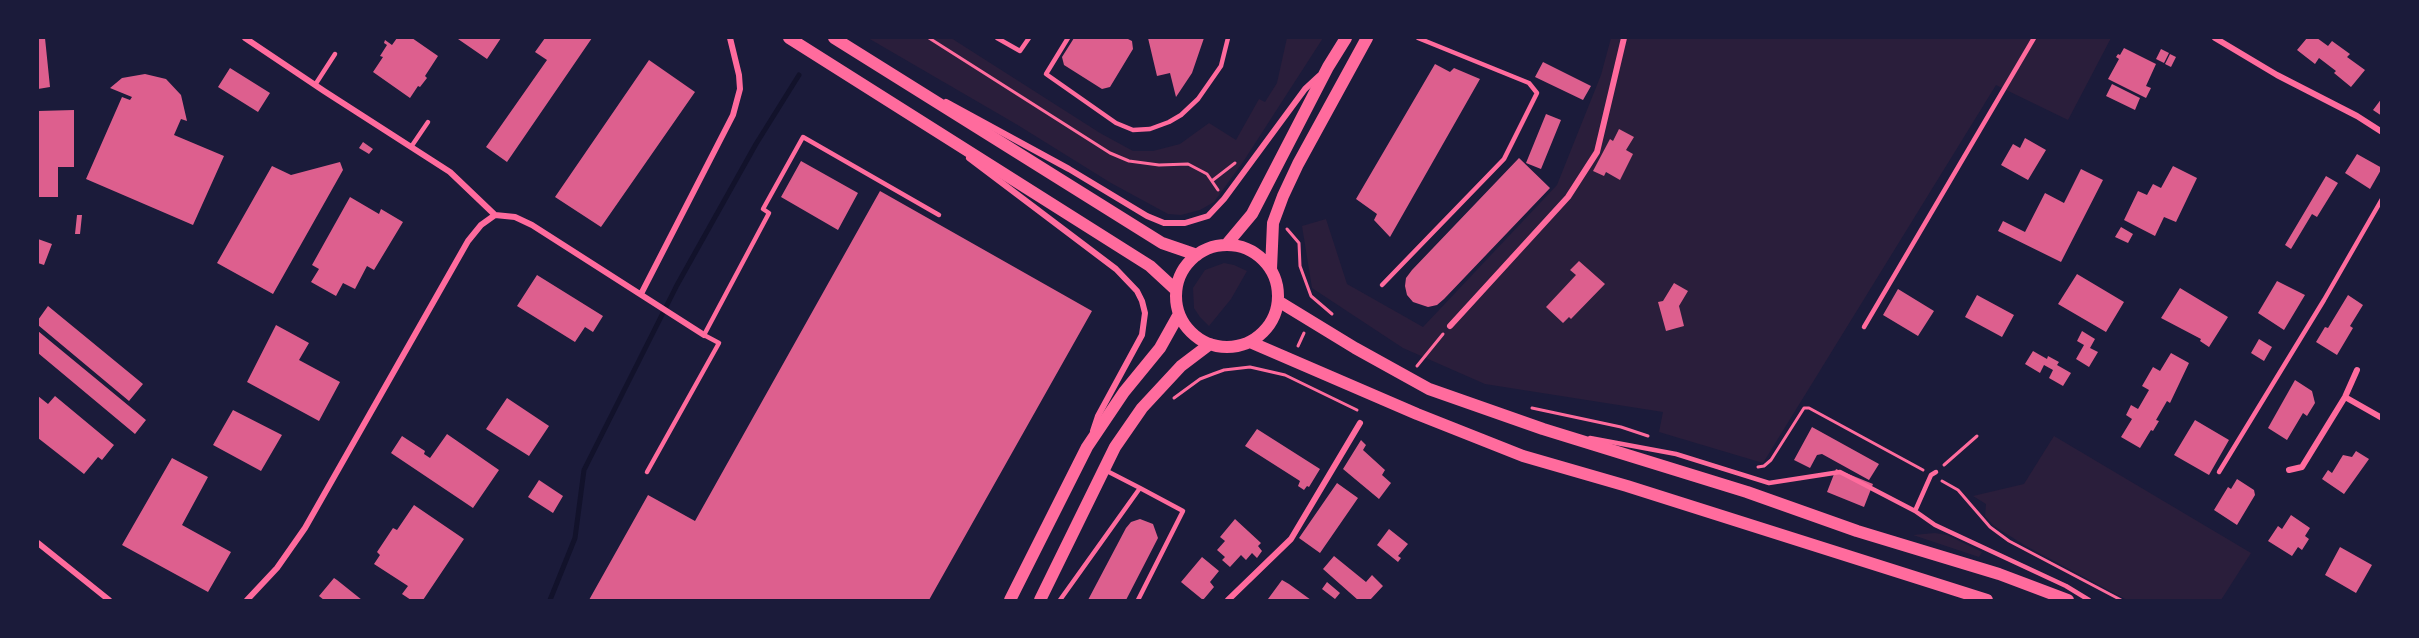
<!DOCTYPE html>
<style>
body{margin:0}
#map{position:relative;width:2419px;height:638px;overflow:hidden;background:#1b1b3a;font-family:"IBM Plex Sans",sans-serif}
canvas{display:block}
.frame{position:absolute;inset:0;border:39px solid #1b1b3a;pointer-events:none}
</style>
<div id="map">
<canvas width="2419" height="638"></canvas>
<div class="frame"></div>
</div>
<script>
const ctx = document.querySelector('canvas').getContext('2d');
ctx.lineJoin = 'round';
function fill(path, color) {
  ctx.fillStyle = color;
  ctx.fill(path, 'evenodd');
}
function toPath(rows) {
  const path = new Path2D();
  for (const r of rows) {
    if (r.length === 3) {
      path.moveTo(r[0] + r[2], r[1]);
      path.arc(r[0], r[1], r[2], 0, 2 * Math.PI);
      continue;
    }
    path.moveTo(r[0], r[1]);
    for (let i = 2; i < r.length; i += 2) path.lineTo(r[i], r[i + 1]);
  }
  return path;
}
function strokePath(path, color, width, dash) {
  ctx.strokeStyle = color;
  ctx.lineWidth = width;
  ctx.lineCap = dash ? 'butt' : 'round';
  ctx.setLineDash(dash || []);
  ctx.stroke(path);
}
const green = toPath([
 [868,38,951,38,1100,133,1133,151,1153,151,1180,144,1209,123,1236,140,1259,99,1265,102,1277,83,1287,38,1323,38,1243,162,1214,202,1200,210,1181,215,1168,214,1111,183,1016,124],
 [1611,38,2111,38,2068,120,1996,85,1763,463,1659,432,1663,412,1485,384,1403,348,1312,288,1302,226,1326,219,1347,284,1423,327,1557,185,1601,75],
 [1224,263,1234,265,1247,271,1231,299,1209,326,1200,317,1194,308,1193,288,1205,270],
 [2054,436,2251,553,2221,600,2127,600,2026,546,1994,526,1985,516,1986,504,1973,496,2024,484],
 [1935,533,1947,535,1982,552,1979,557,1913,535]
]);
const stream = toPath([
 [550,600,575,538,584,470,677,285,756,144,799,75]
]);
const building = toPath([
 [38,38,45,38,50,87,38,89],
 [397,38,412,38,438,56,425,76,427,78,420,87,418,86,410,98,373,72,383,57,380,56,387,45,384,43,385,40,392,45],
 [459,38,501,38,487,59,458,39],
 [545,38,592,38,507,162,486,147,547,60,535,52],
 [1074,38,1126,38,1132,41,1133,49,1110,87,1102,89,1064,65,1062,57],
 [1148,38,1204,38,1192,73,1176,97,1170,73,1157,76],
 [2307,38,2317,38,2328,46,2332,41,2350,54,2347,57,2365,70,2351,87,2334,73,2336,71,2319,58,2315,64,2297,50],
 [2124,48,2156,64,2146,86,2151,88,2146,98,2108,79,2119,59,2116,57,2118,54,2120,55],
 [2161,49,2169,53,2164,63,2156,59],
 [2170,54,2176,57,2171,67,2165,64],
 [649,60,695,92,601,227,555,197],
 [1543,62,1591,86,1583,100,1535,77],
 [1435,64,1450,72,1454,68,1480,79,1390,237,1374,220,1377,214,1356,199],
 [230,68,270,93,258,112,218,87],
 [145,74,166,79,181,95,187,121,181,119,174,135,224,156,193,225,86,179,122,97,130,100,132,97,110,88,122,78],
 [2112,84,2140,98,2135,110,2106,96],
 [2382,98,2382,116,2373,110],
 [74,110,74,167,58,167,58,197,38,197,38,111],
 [1546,114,1561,120,1541,169,1526,163],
 [1619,129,1634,137,1626,150,1633,154,1620,180,1606,172,1604,176,1593,171,1610,139,1613,141],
 [2025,138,2046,150,2028,180,2001,165,2013,144,2020,148],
 [363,142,373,149,369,154,359,148],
 [2357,154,2382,168,2370,189,2345,173],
 [1519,158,1550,188,1444,299,1437,305,1428,307,1413,302,1407,295,1405,286,1406,278,1412,270],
 [801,161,858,193,838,230,781,197],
 [340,162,343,170,273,294,217,263,272,166,291,175],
 [2173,166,2197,178,2176,222,2164,217,2155,236,2124,220,2138,191,2147,195,2153,184,2161,188],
 [2081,169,2103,180,2061,262,1998,231,2003,221,2025,232,2045,193,2064,203],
 [2326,176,2338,183,2317,217,2312,214,2291,249,2285,245],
 [880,191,1092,311,929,600,589,600,648,495,695,521],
 [350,197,379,214,381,209,403,222,374,270,367,266,355,289,343,283,336,296,311,282,319,269,312,265],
 [77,215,82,215,80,234,75,234],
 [2121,227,2133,234,2128,243,2115,237],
 [38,239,52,244,44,265,38,263],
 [1579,261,1605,284,1571,319,1569,317,1563,323,1546,307,1576,275,1570,270],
 [2077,274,2124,302,2106,332,2058,304],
 [537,275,603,316,593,332,585,327,575,342,517,306],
 [2277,281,2305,295,2284,330,2258,313],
 [1674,283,1688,291,1679,306,1684,326,1666,331,1658,302,1663,301],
 [2180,288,2228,317,2209,347,2200,341,2201,339,2161,318],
 [1898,289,1934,311,1918,336,1883,315],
 [1977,295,2014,315,2002,337,1965,317],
 [2348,295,2363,305,2350,326,2353,328,2337,355,2316,342,2325,327,2328,328],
 [48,306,143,384,129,401,38,325,38,320],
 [276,325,309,343,299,360,340,382,319,421,247,382],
 [38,331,146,420,135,434,38,353],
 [2082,331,2095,339,2090,348,2098,352,2089,367,2076,359,2084,345,2077,341],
 [2259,339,2272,347,2264,361,2251,353],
 [2033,351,2047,359,2048,356,2059,362,2057,365,2071,373,2063,386,2049,378,2053,370,2044,365,2040,373,2025,364],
 [2171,353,2189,363,2170,403,2167,401,2156,420,2159,421,2153,431,2151,430,2140,448,2121,437,2132,419,2126,415,2131,405,2138,409,2149,390,2142,386,2153,367,2160,371],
 [2295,380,2312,391,2315,403,2307,416,2303,413,2287,440,2268,428],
 [38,396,48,404,55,396,114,445,102,460,98,457,84,474,38,438],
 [507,398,549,426,529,456,486,429],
 [233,410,282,435,261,471,213,445],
 [2195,420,2229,440,2209,475,2174,455],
 [1812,427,1879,464,1869,480,1822,454,1817,455,1810,468,1794,460],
 [1257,429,1320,469,1309,487,1307,486,1304,490,1298,486,1300,481,1245,446],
 [447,434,499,470,473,508,391,453,402,436,425,451,424,454,430,458],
 [1361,440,1366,445,1363,450,1385,470,1382,475,1391,483,1379,499,1343,469],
 [2356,451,2369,459,2344,494,2322,479,2328,470,2332,473,2343,455,2352,457],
 [172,458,208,477,182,525,231,552,208,592,122,545],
 [1836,469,1873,484,1864,507,1827,492],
 [2237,479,2254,490,2255,495,2237,525,2214,510,2228,487,2231,489],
 [539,480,563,496,553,513,528,497],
 [1337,483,1358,498,1320,553,1299,538],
 [414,505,464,539,423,600,411,600,402,594,408,586,374,564,380,555,377,552,393,528,397,530],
 [2291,515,2310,528,2305,536,2309,539,2302,550,2298,547,2292,556,2268,541,2278,526,2282,529],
 [1140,519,1153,524,1158,538,1126,600,1088,600,1126,528,1131,522],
 [1235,519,1261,543,1258,546,1262,551,1257,558,1252,553,1246,560,1241,555,1230,567,1222,560,1225,557,1217,550,1225,541,1220,537],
 [1389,529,1408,544,1398,556,1401,558,1398,562,1377,545],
 [2340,547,2372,565,2356,593,2325,575],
 [1334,556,1366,582,1372,575,1383,586,1370,600,1358,600,1323,569],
 [1202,557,1219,571,1210,582,1214,587,1203,600,1181,582],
 [334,578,337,580,362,600,324,600,319,596],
 [1282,580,1289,584,1311,600,1271,600,1268,599],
 [1327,582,1340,593,1335,599,1322,589]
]);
const path = toPath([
 [929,38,1110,153,1129,161,1159,165,1188,164,1207,174,1218,190],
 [1213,180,1235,163],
 [1287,229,1299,243,1300,266,1311,296,1332,314],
 [1298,346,1304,333],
 [1417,366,1443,334],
 [1174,398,1200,379,1213,374,1224,370,1250,367,1285,375,1357,410],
 [1532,408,1621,427,1648,436],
 [1944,465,1977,436],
 [1758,467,1764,466,1771,460,1804,408,1809,408,1923,470],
 [1942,481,1958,490,1990,527,2009,541,2121,600]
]);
const service = toPath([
 [997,38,1020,51,1029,38],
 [1068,38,1046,74,1116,123,1133,130,1150,129,1169,122,1181,115,1198,99,1221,66,1228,38],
 [315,85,335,54],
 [411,147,428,122],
 [1382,285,1504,159,1537,93,1529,83,1418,38],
 [1864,327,2034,38],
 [1590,438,1676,454,1769,483,1840,472,1915,511,1935,525,2066,586,2089,600],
 [647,472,719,343,704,335,769,213,763,209,803,137,939,215],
 [2219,472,2324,300,2382,199],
 [1915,511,1931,475,1936,472],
 [1060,600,1140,488,1105,470],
 [1138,600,1183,511,1140,488]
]);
const minor = toPath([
 [245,38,324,91,450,172,495,215],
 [2215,38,2277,75,2357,116,2382,132],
 [946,102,1069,169,1147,216,1164,223,1185,223,1208,216,1224,199,1305,89,1319,76],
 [969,158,1116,269,1137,291,1142,301,1145,313,1142,335,1098,416,1093,431],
 [641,294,733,115,740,89,739,75,730,38],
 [1450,326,1568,197,1597,152,1624,38],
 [2345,397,2382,418],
 [2289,470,2302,467,2345,397,2357,370],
 [38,543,109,600],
 [247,600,277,568,305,528,468,241,481,225,495,215,515,217,532,225,704,335],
 [1228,600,1291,539,1360,423]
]);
const secondary = toPath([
 [789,38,1150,266,1176,290],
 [834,38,1162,243,1197,255],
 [1226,245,1252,214,1328,67,1346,38],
 [1227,296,51],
 [1271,269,1273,223,1283,196,1298,164,1367,38],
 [1278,301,1355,348,1429,389,1543,429,1747,492,1857,531,1999,574,2068,600],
 [1250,342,1417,414,1523,456,1627,486,1987,600],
 [1010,600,1087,447,1124,392,1160,348,1179,314],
 [1040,600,1115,447,1142,408,1181,366,1210,344]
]);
fill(green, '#2a1e3b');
strokePath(stream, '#12122b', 5);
fill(building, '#dd5f8e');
strokePath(path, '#ff6b9d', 3);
strokePath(service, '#ff6b9d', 4.5);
strokePath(minor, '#ff6b9d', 6);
strokePath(secondary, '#ff6b9d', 12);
</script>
